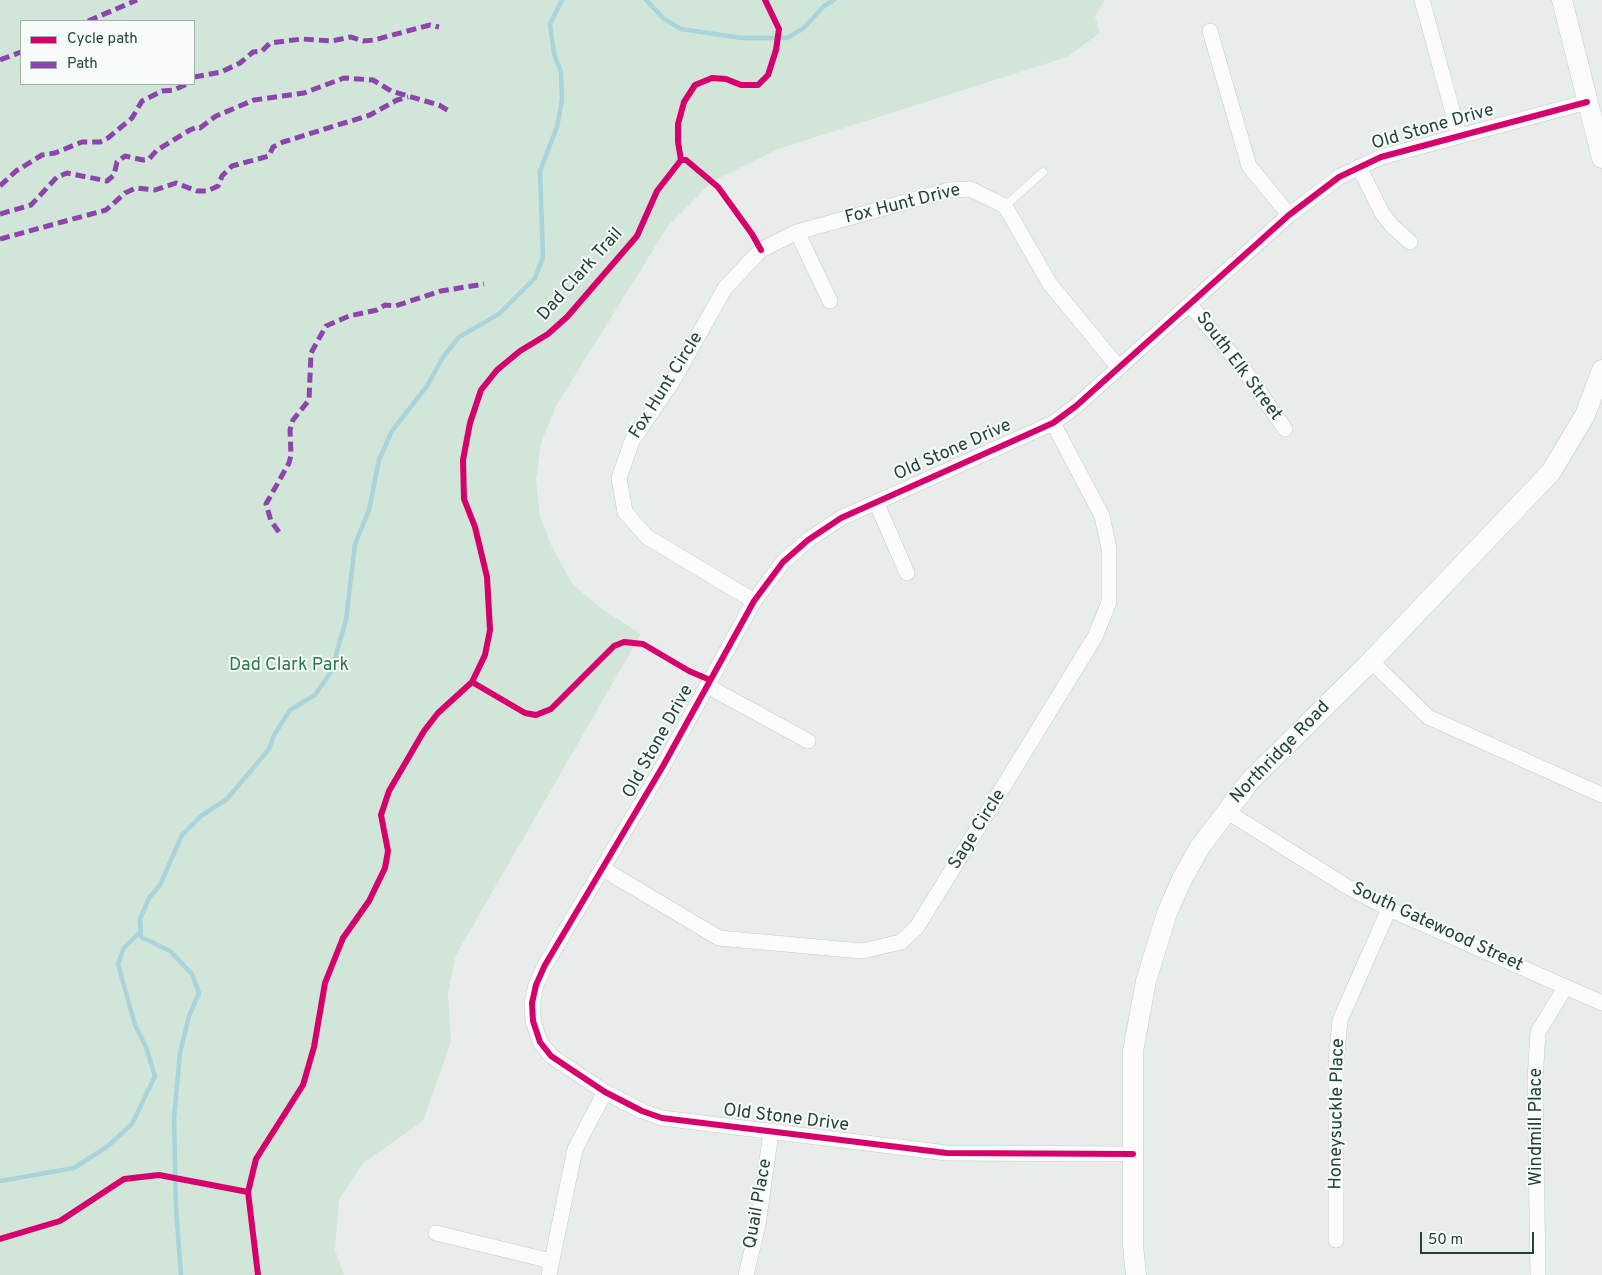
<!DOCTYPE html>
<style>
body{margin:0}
#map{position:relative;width:1602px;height:1275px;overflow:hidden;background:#e8edeb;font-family:Overpass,sans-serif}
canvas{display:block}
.legend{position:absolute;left:20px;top:20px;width:175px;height:65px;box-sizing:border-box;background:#f7fbf9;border:1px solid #a3b1ad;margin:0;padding:6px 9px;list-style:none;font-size:15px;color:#24423a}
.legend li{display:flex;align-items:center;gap:10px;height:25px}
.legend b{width:25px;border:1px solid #a3b1ad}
.scale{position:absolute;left:1420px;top:1232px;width:114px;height:22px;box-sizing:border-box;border:2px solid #24423a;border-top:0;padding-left:6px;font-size:15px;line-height:18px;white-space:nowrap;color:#24423a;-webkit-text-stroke:4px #f7fbf9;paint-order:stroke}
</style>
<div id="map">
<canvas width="1602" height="1275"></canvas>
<ul class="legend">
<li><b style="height:6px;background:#d6006c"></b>Cycle path</li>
<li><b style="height:6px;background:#8e44ad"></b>Path</li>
</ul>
<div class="scale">50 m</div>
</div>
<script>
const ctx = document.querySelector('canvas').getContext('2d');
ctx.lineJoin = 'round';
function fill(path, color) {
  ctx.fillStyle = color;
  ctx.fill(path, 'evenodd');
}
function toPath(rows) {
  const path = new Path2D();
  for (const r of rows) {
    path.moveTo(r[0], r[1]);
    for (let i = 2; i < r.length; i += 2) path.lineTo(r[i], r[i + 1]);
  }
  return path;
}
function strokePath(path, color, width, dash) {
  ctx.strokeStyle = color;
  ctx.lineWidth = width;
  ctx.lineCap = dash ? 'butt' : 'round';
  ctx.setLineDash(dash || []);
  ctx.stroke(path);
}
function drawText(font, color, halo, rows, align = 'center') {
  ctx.font = font + ' Overpass,sans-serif';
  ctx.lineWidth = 4;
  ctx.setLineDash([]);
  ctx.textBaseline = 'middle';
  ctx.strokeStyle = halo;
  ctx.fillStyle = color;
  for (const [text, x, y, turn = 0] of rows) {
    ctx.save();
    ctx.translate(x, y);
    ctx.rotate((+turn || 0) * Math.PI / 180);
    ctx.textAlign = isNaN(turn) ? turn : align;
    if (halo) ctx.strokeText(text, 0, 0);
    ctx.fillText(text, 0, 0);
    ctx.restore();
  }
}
const green = toPath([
 [0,0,1105,0,1095,16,1100,33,1067,57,778,149,713,181,668,226,556,406,541,443,536,480,540,517,552,547,573,585,602,609,641,634,456,955,448,993,451,1042,423,1121,363,1163,339,1200,335,1250,344,1275,0,1275],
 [21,21,194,21,194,84,21,84]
]);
const stream = toPath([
 [646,0,664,19,681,29,742,38,787,38,804,28,824,6,834,0],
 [0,1181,74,1168,108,1146,132,1124,155,1076,146,1047,135,1025,118,964,124,948,141,931],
 [181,1275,176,1208,174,1118,180,1053,189,1016,199,993,192,974,170,951,141,937,140,919,149,898,160,885,182,835,201,816,227,799,269,749,274,735,290,710,315,695,331,672,346,620,355,544,369,510,379,460,392,431,427,386,443,357,459,337,499,314,535,278,543,257,540,171,557,127,562,100,561,72,554,54,550,24,562,0]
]);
const lane = toPath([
 [1005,206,1043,172]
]);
const street = toPath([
 [1422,0,1459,135],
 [1210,31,1249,166,1289,215],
 [1359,167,1382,213,1392,226,1410,242],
 [797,232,830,301],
 [1191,306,1242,367,1285,429],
 [876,502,907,573],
 [754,601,647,537,625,512,619,478,632,441,672,382,725,288,761,250,797,232,949,190,970,189,1005,206,1050,284,1119,368],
 [1371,661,1428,717,1602,795],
 [707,686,808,741],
 [1226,811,1346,886,1389,909,1602,1003],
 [603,869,719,938,862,951,901,942,917,927,1095,637,1109,602,1109,548,1102,516,1053,423],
 [1133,1154,947,1153,662,1118,642,1111,605,1092,551,1056,540,1042,533,1021,532,1003,536,985,545,965,663,766,754,601,783,562,808,540,841,518,1053,423,1076,406,1289,215,1339,177,1381,157,1587,102],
 [436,1233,551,1261],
 [1336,1240,1336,1063,1340,1020,1389,909],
 [549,1275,575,1149,605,1092],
 [746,1275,758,1225,771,1132],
 [1538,1275,1535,1080,1538,1032,1565,988]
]);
const secondary = toPath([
 [1562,0,1602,158],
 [1136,1275,1133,1245,1133,1051,1146,981,1167,913,1182,879,1200,847,1250,781,1371,661,1551,472,1585,415,1602,370]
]);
const quiet = toPath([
 [88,21,137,0],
 [0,60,21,52],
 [194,77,221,72,240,63,253,52,262,51,270,43,302,39,332,41,351,37,363,41,374,40,430,25,439,27],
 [0,186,16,171,42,155,55,153,82,142,100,142,108,138,132,118,142,101,162,91,174,90,187,84],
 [0,214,31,205,57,177,67,173,107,181,114,175,117,162,125,156,143,160,149,159,157,150,190,130,197,127,200,128,216,116,254,100,304,93,344,78,373,80,391,91,439,105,449,111],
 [0,239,106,210,125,193,136,188,155,190,176,183,197,191,207,191,218,186,222,176,232,166,269,156,273,147,283,142,370,115,397,100,408,97],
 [279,532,271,521,266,504,289,463,291,455,290,430,293,420,309,400,311,353,326,326,349,316,377,310,385,305,395,306,441,291,484,284]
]);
const cycleway = toPath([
 [681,160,686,160,718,187,752,234,761,250],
 [472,682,525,713,536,715,551,709,614,646,624,642,643,644,689,671,710,680],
 [1133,1154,947,1153,662,1118,642,1111,605,1092,551,1056,540,1042,533,1021,532,1003,536,985,545,965,663,766,754,601,783,562,808,540,841,518,1053,423,1076,406,1289,215,1339,177,1381,157,1587,102],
 [0,1239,60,1221,124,1179,159,1175,248,1192],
 [258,1275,248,1192,256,1159,303,1085,314,1047,325,983,343,938,369,901,385,868,388,851,381,815,389,791,424,731,438,713,472,682,485,655,490,630,487,577,475,527,464,499,463,460,470,423,481,390,497,370,520,351,548,334,567,317,637,236,657,191,681,160,678,142,678,124,684,102,695,85,712,78,726,79,741,85,758,85,768,75,776,50,779,29,765,0]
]);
const streetNames = [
 ["Old Stone Drive",1433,128,-16],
 ["Fox Hunt Drive",903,205,-14],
 ["Dad Clark Trail",581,275,-48],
 ["South Elk Street",1238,367,53],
 ["Fox Hunt Circle",667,386,-58],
 ["Old Stone Drive",953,451,-24],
 ["Old Stone Drive",659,742,-61],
 ["Northridge Road",1281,753,-46],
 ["Sage Circle",978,830,-58],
 ["South Gatewood Street",1437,928,25],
 ["Honeysuckle Place",1338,1114,-89],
 ["Old Stone Drive",786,1119,7],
 ["Windmill Place",1537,1127,-90],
 ["Quail Place",759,1204,-80]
];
const parkNames = [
 ["Dad Clark Park",289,666]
];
fill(green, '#d1e6d8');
strokePath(stream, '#a9d4db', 4.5);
strokePath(lane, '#c5cac8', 9);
strokePath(street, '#c5cac8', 16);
strokePath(secondary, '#c3cbc8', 21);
strokePath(lane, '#fcfcfc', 8);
strokePath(street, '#fcfcfc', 15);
strokePath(secondary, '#fcfcfc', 20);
strokePath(quiet, '#8e44ad', 5, [10, 5]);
strokePath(cycleway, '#d6006c', 6);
drawText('18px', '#24423a', '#f7fbf9', streetNames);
drawText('18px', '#2d7a4b', '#f7fbf9', parkNames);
</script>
